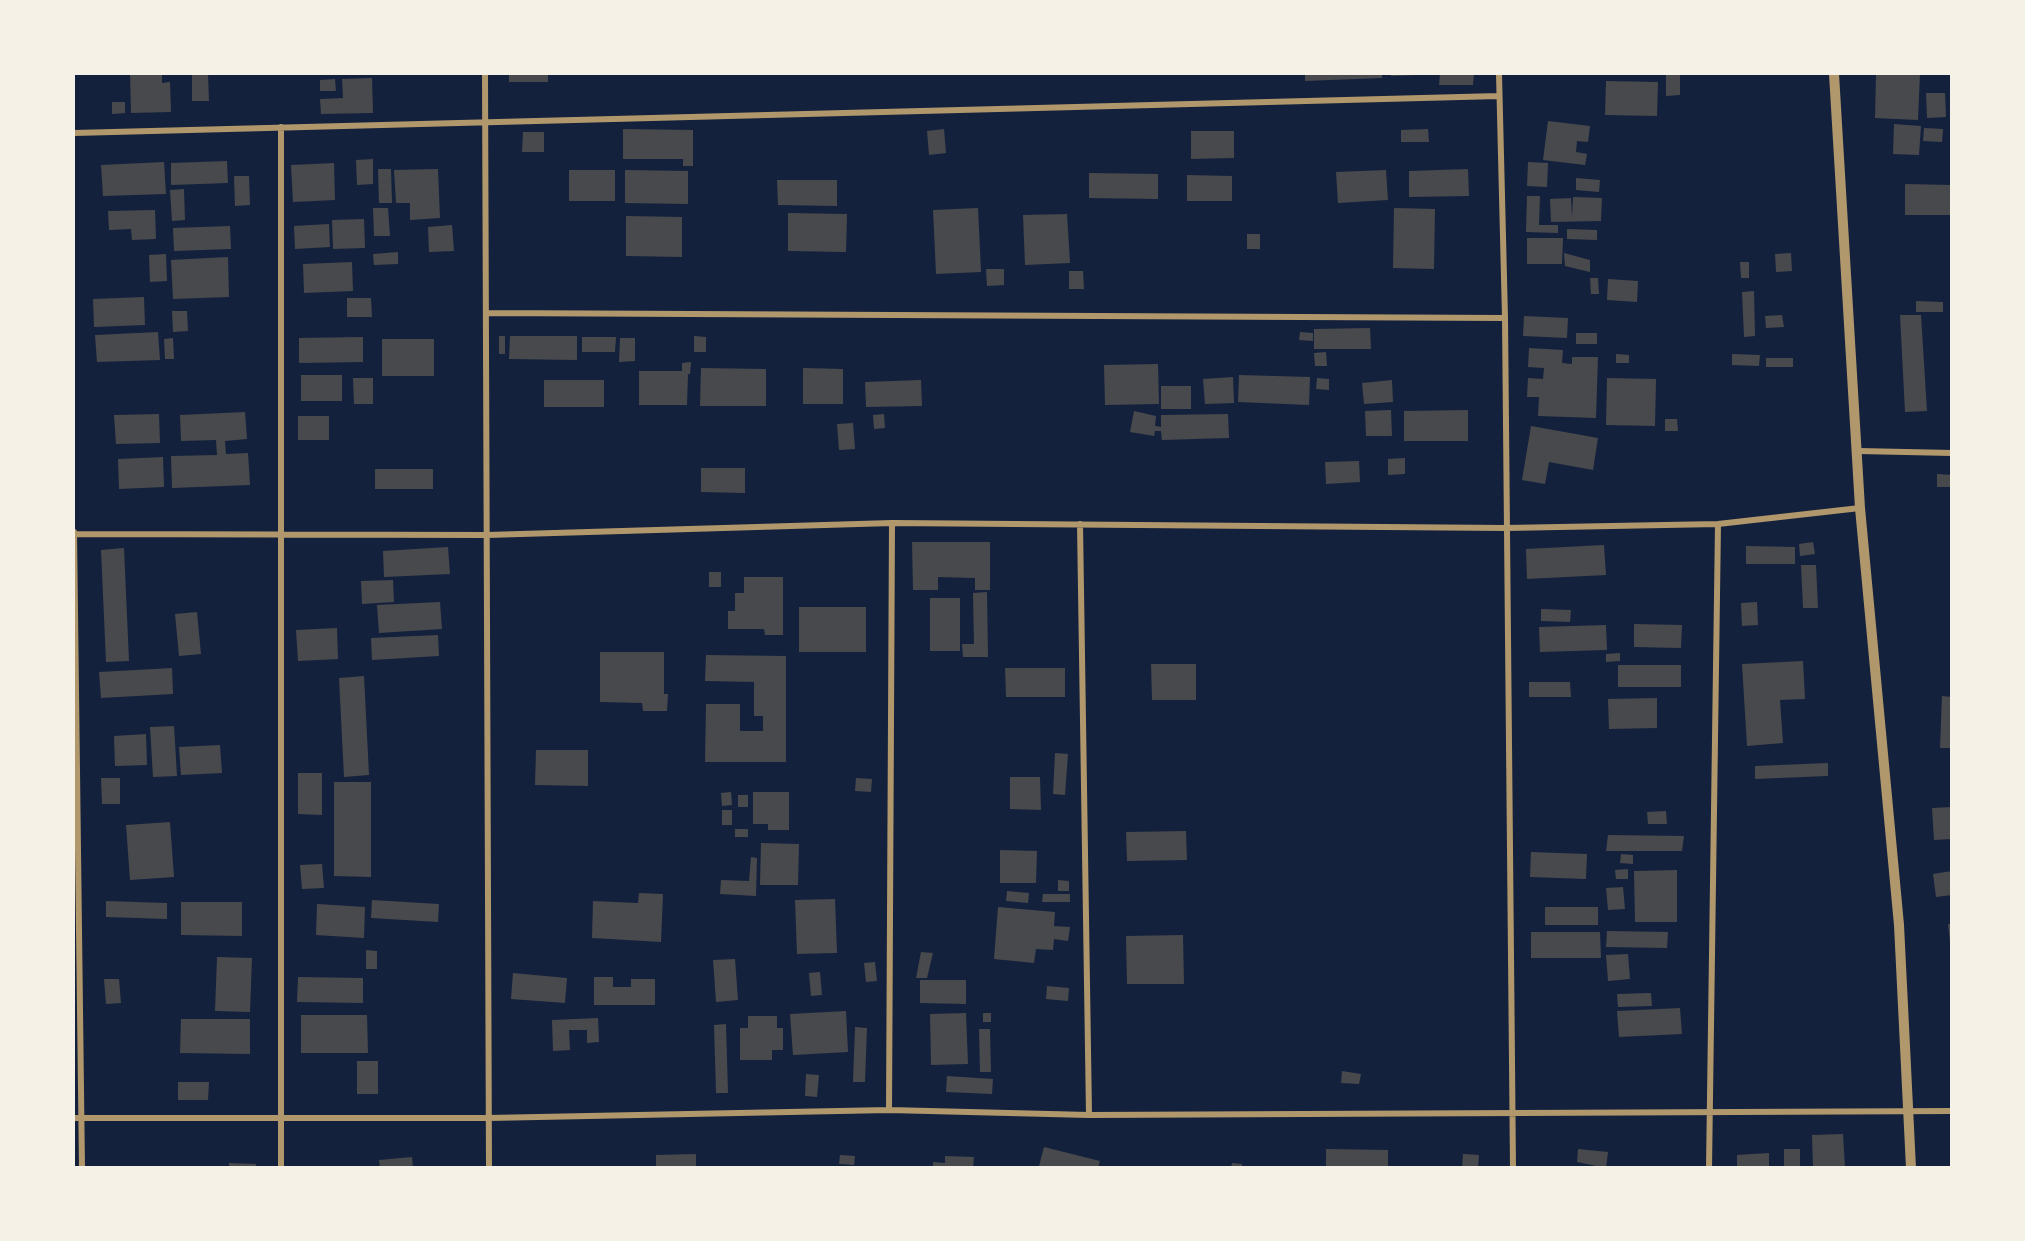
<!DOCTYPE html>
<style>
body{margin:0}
#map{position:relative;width:2025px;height:1241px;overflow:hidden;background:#14213d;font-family:Ubuntu,sans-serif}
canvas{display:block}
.frame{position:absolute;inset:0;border:75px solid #f6f1e7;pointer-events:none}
</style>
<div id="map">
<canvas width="2025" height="1241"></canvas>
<div class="frame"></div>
</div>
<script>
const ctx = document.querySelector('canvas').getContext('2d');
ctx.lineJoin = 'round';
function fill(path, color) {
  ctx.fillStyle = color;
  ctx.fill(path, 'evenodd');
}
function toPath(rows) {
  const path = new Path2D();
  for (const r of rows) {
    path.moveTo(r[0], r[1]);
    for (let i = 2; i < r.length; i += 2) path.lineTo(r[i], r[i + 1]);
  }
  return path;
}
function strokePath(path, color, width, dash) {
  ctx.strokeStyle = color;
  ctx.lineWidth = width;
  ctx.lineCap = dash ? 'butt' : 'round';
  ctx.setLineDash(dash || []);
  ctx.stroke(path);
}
const building = toPath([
 [130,74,162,74,162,83,170,82,171,112,131,113],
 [192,74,208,74,209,101,192,101],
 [509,74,548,74,548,82,509,82],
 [1305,74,1382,74,1382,78,1305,81],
 [1391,74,1417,74,1417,75,1391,76],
 [1440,74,1474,74,1473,85,1439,85],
 [1666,74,1680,74,1680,95,1666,96],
 [1876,74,1920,74,1918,120,1875,118],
 [372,78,373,113,321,114,320,99,343,98,342,79],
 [335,79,336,91,320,91,320,80],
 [1606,81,1658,82,1657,116,1605,115],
 [1926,93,1945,93,1946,117,1927,118],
 [112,102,125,102,125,113,112,114],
 [1548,121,1590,126,1588,142,1577,141,1576,152,1587,154,1585,165,1543,160],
 [1894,124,1921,126,1919,155,1893,154],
 [1924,128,1943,129,1942,142,1923,141],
 [623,129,693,130,693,166,683,166,683,159,623,159],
 [944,129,946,153,929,155,927,131],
 [1428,129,1429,142,1401,142,1401,130],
 [1191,131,1234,131,1234,158,1191,159],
 [523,132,544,132,544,152,522,152],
 [373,159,373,184,357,185,356,160],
 [227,161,228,183,171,185,171,163],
 [164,162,166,194,103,196,101,165],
 [1528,162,1548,163,1547,187,1527,186],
 [334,163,335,200,293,202,291,165],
 [378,169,391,169,392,203,379,203],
 [438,169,440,218,410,220,410,203,396,203,394,170],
 [1468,169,1469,196,1409,197,1409,171],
 [569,170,615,170,615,201,569,201],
 [625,170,688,171,688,204,625,203],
 [1386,170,1388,200,1338,203,1336,172],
 [1089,173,1158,174,1158,199,1089,198],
 [1187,175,1232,176,1232,201,1187,201],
 [234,176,249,176,250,205,235,206],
 [1576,178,1600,180,1599,192,1576,190],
 [777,180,837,180,837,206,778,205],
 [1905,184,1952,185,1952,215,1905,215],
 [184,189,185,220,172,221,170,190],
 [1527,196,1540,196,1539,225,1558,225,1558,233,1526,232],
 [1573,197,1602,198,1601,221,1551,222,1550,199,1571,198,1572,217],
 [373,208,388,208,390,236,374,236],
 [978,208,981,272,936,274,933,210],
 [1394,208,1435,209,1434,269,1393,268],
 [155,210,156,239,132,240,131,229,109,230,108,211],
 [788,213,847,214,846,252,788,251],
 [1067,214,1070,263,1025,265,1023,215],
 [626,216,682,217,682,257,626,256],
 [364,219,365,248,333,249,332,220],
 [329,224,330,247,295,249,294,226],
 [452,225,454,251,429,252,428,227],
 [230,226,231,249,174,251,173,228],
 [1567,229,1597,230,1597,240,1567,239],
 [1247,234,1260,234,1260,249,1247,249],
 [1527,238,1563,238,1562,264,1527,264],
 [398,252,398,264,374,265,373,254],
 [1564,253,1590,260,1590,272,1565,266],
 [1791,253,1792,271,1776,272,1775,254],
 [166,254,167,281,150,282,149,255],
 [228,257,229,297,173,299,171,260],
 [352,262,353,291,304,293,303,264],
 [1740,262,1749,262,1749,278,1741,278],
 [986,269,1004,269,1004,285,987,286],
 [1069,271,1083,271,1084,289,1069,289],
 [1590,278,1598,278,1599,294,1591,294],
 [1608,279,1638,281,1637,302,1607,300],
 [1754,291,1755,336,1744,337,1742,292],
 [144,297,145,325,94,327,93,299],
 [347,298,371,298,372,317,347,317],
 [1916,301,1943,302,1943,312,1916,312],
 [172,311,187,311,188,331,173,332],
 [1782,315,1784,327,1766,328,1765,316],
 [1900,315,1921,315,1927,411,1905,412],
 [1524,316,1568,318,1567,338,1523,336],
 [1370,328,1371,349,1314,349,1314,329],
 [158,332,160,360,97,362,95,335],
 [1300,332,1313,333,1313,341,1299,340],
 [1576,333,1597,333,1597,344,1576,344],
 [499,336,505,336,505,354,499,354],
 [510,336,577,336,577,360,509,359],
 [694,336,706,337,706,352,694,352],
 [363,337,363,362,299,363,299,338],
 [582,337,616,337,615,352,582,352],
 [173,338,174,359,165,359,164,339],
 [620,338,635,338,635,361,619,362],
 [382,339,434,339,434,376,382,376],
 [1529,348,1563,350,1562,363,1572,364,1572,357,1598,357,1596,418,1538,416,1539,397,1527,397,1528,378,1543,379,1544,368,1528,367],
 [1326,352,1327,366,1315,366,1314,353],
 [1616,354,1629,355,1629,363,1616,363],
 [1732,354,1760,355,1759,366,1732,365],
 [1766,358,1793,358,1793,367,1766,367],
 [691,362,690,374,688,374,687,405,639,405,639,371,682,371,682,363],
 [1158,364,1159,404,1105,405,1104,365],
 [701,368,766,369,766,406,700,406],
 [803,368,843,369,843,404,803,404],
 [301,375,342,375,342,401,301,401],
 [1239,375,1310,377,1309,405,1238,402],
 [1233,377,1234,403,1205,404,1203,379],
 [353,378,373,378,373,404,354,404],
 [1317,378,1329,379,1329,390,1316,389],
 [1607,378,1656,379,1655,426,1606,425],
 [544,380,604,380,604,407,544,407],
 [921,380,922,406,866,407,865,382],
 [1392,380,1393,402,1364,404,1362,383],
 [1161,386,1191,386,1191,409,1161,409],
 [1391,410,1392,436,1366,436,1365,411],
 [1468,410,1468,441,1404,441,1404,411],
 [1134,411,1156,416,1155,426,1161,427,1161,415,1228,414,1229,438,1162,440,1161,431,1155,431,1154,436,1130,432],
 [245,412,247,439,225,441,226,454,248,453,250,485,172,488,171,456,217,455,216,440,181,441,180,415],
 [159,414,160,443,116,444,114,415],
 [884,414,885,428,874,429,873,415],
 [298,416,329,416,329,440,298,440],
 [1665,419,1677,419,1678,431,1665,431],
 [853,423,855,449,839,450,837,424],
 [1531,426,1598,438,1593,470,1549,462,1545,484,1522,480],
 [163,457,164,487,119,489,118,459],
 [1405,458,1405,474,1388,475,1388,459],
 [1359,461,1360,482,1326,484,1325,462],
 [701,468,745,468,745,493,701,492],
 [375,469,433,469,433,489,375,489],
 [1937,474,1952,475,1952,487,1937,487],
 [912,542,990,542,990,590,975,590,975,578,938,577,938,590,913,590],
 [1813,542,1815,554,1800,556,1799,544],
 [1604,545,1606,575,1527,579,1526,549],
 [1746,546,1795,547,1795,564,1746,564],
 [448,547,450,574,384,577,383,551],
 [124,548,129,661,106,662,101,550],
 [1801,565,1816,565,1818,608,1803,608],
 [709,572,721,572,721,587,709,587],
 [744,577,783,577,783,635,765,635,764,629,728,629,728,611,735,611,735,593,744,593],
 [393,580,394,602,362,604,361,581],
 [987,592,988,657,963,657,962,644,974,644,973,593],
 [930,598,960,598,960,651,930,651],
 [440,602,442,629,379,633,377,605],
 [1757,602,1758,625,1742,626,1741,603],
 [799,607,866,607,866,652,799,652],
 [1541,609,1571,610,1570,622,1541,621],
 [197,612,201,654,179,656,175,614],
 [1634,624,1682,625,1681,648,1634,647],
 [1606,625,1607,650,1540,652,1539,627],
 [337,628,338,659,298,661,296,630],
 [438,635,439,656,372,660,371,638],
 [600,652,664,652,664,694,668,694,667,711,643,711,642,703,600,702],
 [1620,653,1620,661,1606,662,1606,654],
 [706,655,786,656,786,762,705,762,706,704,740,704,740,731,763,731,763,716,754,716,754,682,705,681],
 [1803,661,1805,699,1780,700,1783,743,1747,746,1742,664],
 [1151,664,1196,664,1196,700,1152,700],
 [1618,665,1681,665,1681,687,1618,687],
 [172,668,173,694,101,698,99,672],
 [1005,668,1065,668,1065,697,1006,697],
 [364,676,369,775,344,777,339,678],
 [1529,682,1570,682,1571,697,1529,697],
 [1942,696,1952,697,1952,748,1940,748],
 [1657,698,1657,728,1609,729,1608,699],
 [174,726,177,776,153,777,150,727],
 [146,734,147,765,115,766,114,736],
 [220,745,222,773,181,775,179,747],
 [536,750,588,750,588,786,535,785],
 [1055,753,1068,754,1065,795,1053,794],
 [1828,763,1828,776,1755,779,1755,766],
 [298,773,322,773,322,815,298,814],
 [1010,777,1040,777,1041,810,1010,809],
 [101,778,120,778,120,804,102,804],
 [856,778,872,779,871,792,855,791],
 [334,782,371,782,371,877,334,876],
 [731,792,732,805,722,806,721,793],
 [753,792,789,792,789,830,768,830,768,824,753,824],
 [738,795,748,795,748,807,738,807],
 [1952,807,1952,839,1934,840,1932,808],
 [722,810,732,810,732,825,722,825],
 [1666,811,1667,824,1648,824,1647,812],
 [170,822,174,877,130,880,126,825],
 [735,829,748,829,748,837,735,837],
 [1186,831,1187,860,1127,861,1126,832],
 [1608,835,1684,836,1682,851,1606,851],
 [761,843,799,844,798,885,760,885],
 [1000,850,1037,851,1036,883,1000,883],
 [1531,852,1587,854,1586,879,1530,877],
 [1621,854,1633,855,1633,864,1620,863],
 [751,857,757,858,756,896,720,894,721,880,749,881],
 [322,864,324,888,302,889,300,865],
 [1628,869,1628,879,1616,879,1615,870],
 [1677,870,1677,922,1635,922,1634,871],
 [1952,871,1952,895,1936,897,1933,874],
 [1058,880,1069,881,1069,891,1058,891],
 [1623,887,1625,909,1608,910,1606,888],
 [1007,891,1029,893,1028,903,1006,901],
 [639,893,663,894,661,942,592,938,593,901,638,903],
 [1043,894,1070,894,1070,902,1042,902],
 [835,899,837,953,797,954,795,900],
 [372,900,439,904,438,922,371,918],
 [106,901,167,903,167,919,106,917],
 [181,902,242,902,242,936,181,935],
 [317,904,365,907,364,938,316,935],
 [998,907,1055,912,1054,926,1070,927,1068,941,1054,939,1053,950,1036,949,1034,963,994,959],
 [1545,907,1598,907,1598,925,1545,925],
 [1948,924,1952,924,1952,942,1950,942],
 [1607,931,1668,932,1667,948,1606,947],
 [1531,932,1600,932,1601,958,1531,958],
 [1183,935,1184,984,1127,984,1126,936],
 [366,950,377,951,377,969,366,969],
 [921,952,933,953,927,978,916,978],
 [1628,954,1630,979,1608,981,1606,955],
 [217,957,252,958,250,1012,215,1011],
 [735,959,738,1000,716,1002,713,960],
 [875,962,877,981,866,982,864,963],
 [820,972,822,995,811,996,809,973],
 [513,973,567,978,565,1003,511,999],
 [298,977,363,978,363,1003,297,1002],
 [594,977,613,977,613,987,631,987,631,979,655,979,655,1005,594,1005],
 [104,979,119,979,121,1003,106,1004],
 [920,980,966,980,966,1004,920,1003],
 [1047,986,1069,988,1068,1001,1046,999],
 [1651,993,1652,1006,1618,1007,1617,994],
 [1680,1008,1682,1034,1619,1037,1617,1011],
 [846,1011,848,1052,793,1055,790,1014],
 [966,1013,968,1064,931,1065,930,1014],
 [983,1013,991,1013,991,1022,983,1022],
 [301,1015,367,1015,368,1053,301,1053],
 [748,1016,777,1016,777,1028,783,1028,783,1050,772,1050,772,1060,740,1060,740,1028,748,1028],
 [598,1018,599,1042,587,1043,587,1030,569,1030,570,1050,553,1051,552,1020],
 [181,1019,250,1019,250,1054,180,1053],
 [726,1024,728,1093,716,1093,714,1025],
 [855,1027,867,1028,865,1082,853,1082],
 [979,1029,990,1029,991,1072,980,1072],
 [357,1061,378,1061,378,1094,357,1094],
 [1342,1071,1361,1074,1359,1084,1341,1083],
 [806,1074,819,1075,817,1097,805,1096],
 [947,1076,993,1079,992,1094,946,1092],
 [178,1082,209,1082,208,1100,178,1100],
 [1843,1134,1845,1168,1813,1168,1812,1135],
 [1044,1147,1100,1161,1098,1168,1039,1166],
 [1326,1149,1388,1150,1388,1168,1326,1168],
 [1578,1149,1608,1152,1606,1168,1577,1162],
 [1784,1149,1800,1149,1800,1168,1784,1168],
 [1769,1153,1769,1168,1737,1168,1737,1155],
 [696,1154,696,1168,656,1168,656,1155],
 [1463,1154,1479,1155,1478,1168,1462,1168],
 [840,1155,855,1156,854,1165,839,1164],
 [945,1156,974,1157,973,1168,933,1168,933,1162,945,1163],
 [412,1157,413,1168,380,1168,379,1160],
 [229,1163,256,1164,256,1168,229,1168],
 [1232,1163,1242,1164,1242,1168,1231,1168]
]);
const minor = toPath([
 [485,74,489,1168],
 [1499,74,1505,318,1513,1168],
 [281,127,281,1168],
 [74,133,1499,96],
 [487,313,1505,318],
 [1859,451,1952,453],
 [1080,524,1089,1115],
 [74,532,82,1168],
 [74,534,487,535,892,523,1506,528,1718,524,1860,508],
 [889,1110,892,523],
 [74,1118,488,1118,889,1110,1089,1115,1952,1111],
 [1709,1168,1718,524]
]);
const tertiary = toPath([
 [1834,74,1860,508,1899,925,1911,1168]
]);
fill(building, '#48494c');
strokePath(minor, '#b1986c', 6);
strokePath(tertiary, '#b1986c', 10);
</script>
